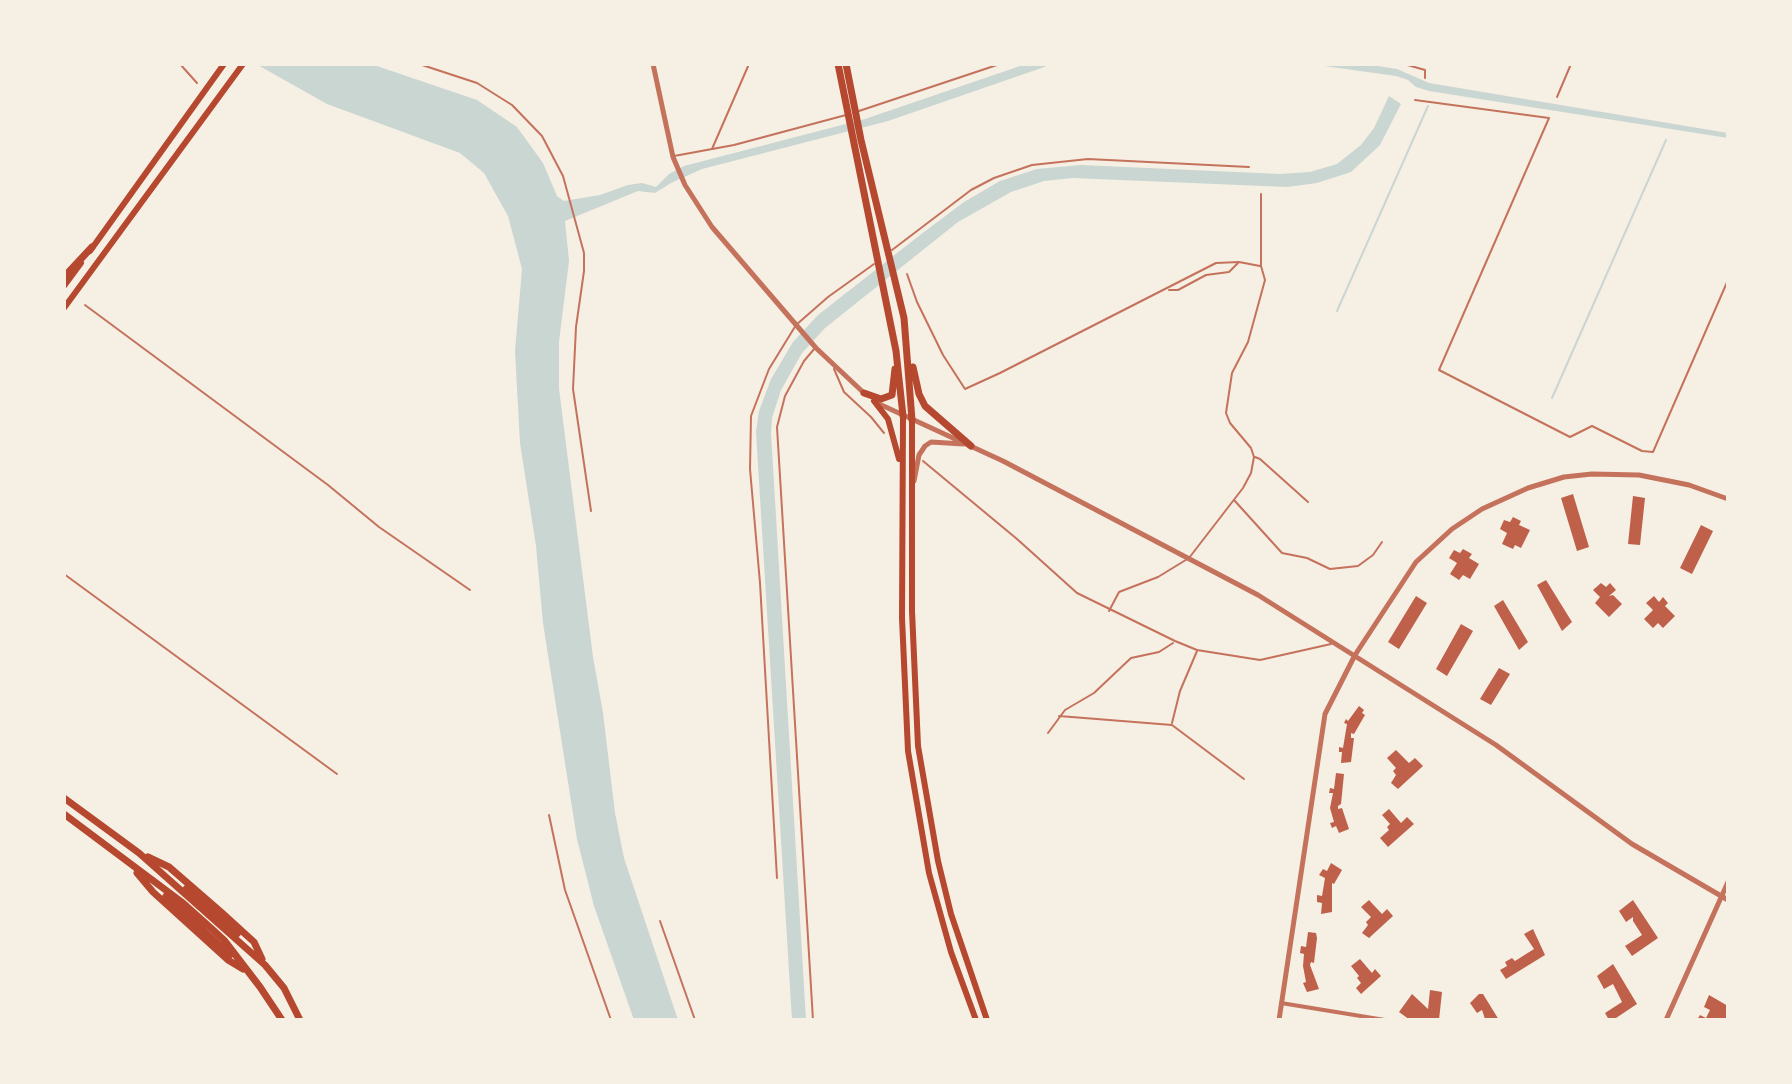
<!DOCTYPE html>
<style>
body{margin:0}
#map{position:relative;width:1792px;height:1084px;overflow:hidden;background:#f6efe4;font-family:"Crimson Pro",serif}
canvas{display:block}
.frame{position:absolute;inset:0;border:66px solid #f6efe4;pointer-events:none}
</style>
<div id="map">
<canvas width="1792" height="1084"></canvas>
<div class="frame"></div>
</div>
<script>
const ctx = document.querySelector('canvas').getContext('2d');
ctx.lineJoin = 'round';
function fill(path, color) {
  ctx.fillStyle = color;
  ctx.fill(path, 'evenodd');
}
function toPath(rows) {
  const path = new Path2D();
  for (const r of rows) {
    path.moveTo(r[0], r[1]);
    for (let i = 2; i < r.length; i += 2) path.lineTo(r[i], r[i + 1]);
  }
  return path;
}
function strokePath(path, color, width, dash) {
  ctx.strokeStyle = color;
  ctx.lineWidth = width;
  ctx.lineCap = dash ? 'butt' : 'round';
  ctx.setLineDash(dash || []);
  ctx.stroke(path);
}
const water = toPath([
 [256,64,371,64,477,100,517,127,543,163,557,196,564,201,600,195,628,185,642,183,656,187,669,174,684,166,865,119,1026,64,1053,64,888,121,702,169,671,183,655,193,638,191,565,221,569,261,559,342,559,389,593,657,603,713,615,813,624,858,678,1020,634,1020,594,906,577,839,543,623,536,546,520,443,515,351,522,269,508,216,484,173,460,153,327,104],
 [1310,64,1365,64,1397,69,1429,83,1728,133,1728,138,1429,91,1416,87,1408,80,1396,76],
 [1389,96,1401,104,1380,145,1351,172,1317,183,1287,187,1073,178,1044,181,1011,192,958,222,825,328,802,353,781,390,772,418,771,433,806,1020,792,1020,756,432,759,411,771,379,793,342,818,315,924,232,964,202,1000,181,1037,169,1081,165,1280,174,1310,172,1337,164,1361,145,1374,128]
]);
const stream = toPath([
 [1337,311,1428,106],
 [1552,398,1666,140]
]);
const building = toPath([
 [1573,494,1589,547,1577,551,1561,498],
 [1633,496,1645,498,1640,545,1628,544],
 [1513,517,1521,521,1519,525,1530,530,1521,548,1515,545,1513,549,1502,544,1507,533,1500,529,1504,520,1510,522],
 [1701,525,1713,531,1692,574,1680,568],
 [1463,549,1472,554,1469,558,1479,564,1470,579,1463,575,1459,580,1450,574,1457,563,1449,558,1454,550,1460,553],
 [1546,580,1572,622,1562,631,1537,585],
 [1601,583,1606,587,1610,583,1616,590,1609,596,1613,595,1622,604,1609,617,1595,603,1600,597,1593,590],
 [1416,596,1427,603,1399,649,1388,642],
 [1654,596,1659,602,1663,597,1668,603,1665,606,1675,616,1663,628,1658,623,1653,628,1644,619,1653,610,1646,603],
 [1503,600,1528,642,1519,650,1494,606],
 [1461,624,1473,631,1447,676,1436,669],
 [1499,668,1510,674,1491,705,1480,699],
 [1359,706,1364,710,1362,713,1365,715,1354,734,1351,733,1351,738,1354,738,1351,762,1341,763,1342,752,1339,752,1339,747,1343,748,1347,724,1344,723,1346,719,1348,721],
 [1396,750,1409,763,1415,758,1423,766,1398,789,1391,783,1396,775,1393,771,1396,768,1387,758],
 [1336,773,1344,774,1341,804,1338,806,1338,809,1342,808,1349,829,1339,833,1336,826,1332,828,1330,823,1334,822,1330,808,1333,793,1329,793,1330,788,1334,789],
 [1389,809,1401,823,1407,817,1414,824,1388,847,1380,838,1389,830,1387,827,1390,824,1382,815],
 [1331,863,1342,870,1334,884,1332,883,1332,912,1321,914,1322,903,1317,902,1317,895,1322,896,1325,878,1319,875,1323,869,1327,871],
 [1369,900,1382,914,1387,909,1393,916,1369,938,1362,933,1368,925,1366,922,1371,917,1361,907],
 [1633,900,1658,938,1632,956,1625,946,1642,935,1633,921,1633,917,1626,922,1619,911],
 [1533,929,1545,955,1506,979,1500,970,1507,966,1505,962,1512,958,1515,961,1534,949,1524,934],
 [1308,932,1316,933,1317,938,1314,963,1311,962,1310,965,1319,989,1307,992,1303,983,1306,982,1303,966,1304,954,1300,953,1301,946,1306,947],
 [1360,959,1372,973,1375,969,1381,976,1361,994,1356,988,1361,983,1357,978,1359,976,1351,966],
 [1613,964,1637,1004,1613,1020,1609,1020,1605,1013,1622,1002,1613,984,1604,989,1597,976],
 [1430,990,1442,992,1439,1020,1410,1020,1399,1012,1412,994,1428,1009],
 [1479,994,1483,994,1499,1020,1485,1019,1482,1010,1477,1013,1470,1003],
 [1709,995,1728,1006,1728,1020,1697,1020,1700,1015,1706,1018,1710,1010,1704,1007]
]);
const service = toPath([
 [180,64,197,83],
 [419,64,477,83,512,105,542,136,563,176,584,253,584,271,576,327,573,389,591,511],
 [1404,64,1425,70,1425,78],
 [1557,97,1571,64],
 [1415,100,1549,118,1439,370,1570,437,1592,426,1642,451,1653,452,1728,280],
 [856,112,1000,64],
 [712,149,749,64],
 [674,156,734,145,846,115],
 [892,250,971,190,994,178,1032,165,1088,159,1249,167],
 [907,274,917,302,943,355,965,389,1000,373,1216,263,1239,262,1260,266],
 [1169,290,1178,290,1206,275,1229,272,1238,263],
 [85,305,328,485,379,527,470,590],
 [834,369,844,392,871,417,884,433],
 [1255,457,1260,459,1308,502],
 [923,461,1017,539,1077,593,1175,641,1197,650,1260,660,1331,644],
 [1234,500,1282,553,1307,558,1330,569,1358,566,1373,555,1382,542],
 [64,574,337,774],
 [1109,611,1119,592,1158,577,1189,558,1243,488,1251,473,1254,457,1251,448,1230,423,1226,413,1232,373,1248,342,1265,280,1261,266,1261,194],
 [1059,716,1172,725,1244,779],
 [1172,723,1180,691,1197,651],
 [1048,733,1065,710,1094,693,1131,658,1159,652,1173,643],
 [549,815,565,890,611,1020],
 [777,878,760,583,750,469,751,416,769,369,796,325,828,297,874,264],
 [660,921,695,1020],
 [813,1020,777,427,785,396,804,361,815,348]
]);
const minor = toPath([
 [1281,1003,1385,1020]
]);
const tertiary = toPath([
 [653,64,673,157,685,185,712,227,816,348,865,394],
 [877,403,1003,461,1258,595,1496,745,1632,844,1728,900],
 [914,481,919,455,925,446,931,442,963,444],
 [1279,1020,1325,714,1355,655,1416,562,1452,529,1482,509,1528,488,1564,477,1592,474,1639,475,1689,485,1728,499],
 [1666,1020,1728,882]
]);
const secondary = toPath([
 [874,401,888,419,899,459],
 [903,416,902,618,908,751,929,873,951,952,976,1020],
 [912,420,912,611,918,746,938,861,951,914,987,1020]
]);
const primary = toPath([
 [90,251,224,64],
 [64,286,81,263],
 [64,308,243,64]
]);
const trunk = toPath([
 [838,64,896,351,903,416],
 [846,64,861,140,904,318,912,420],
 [913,367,919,394,925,406,971,446],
 [864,393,881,399,892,395,895,369]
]);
const motorway = toPath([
 [64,277,92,247],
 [64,798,139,853,265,965,284,988,300,1020],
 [64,814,183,903,211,928,224,940,260,987,282,1020],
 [148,857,169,867,222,913,254,942,262,959],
 [137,873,153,892,228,960,243,969],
 [186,889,237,934],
 [166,896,230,955]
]);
fill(water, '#c9d6d2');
strokePath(stream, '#c9d6d2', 2);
fill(building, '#bf614a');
strokePath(service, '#c5725c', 2);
strokePath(minor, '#c5725c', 4);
strokePath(tertiary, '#c5725c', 5);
strokePath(secondary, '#b5482f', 6);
strokePath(primary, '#b5482f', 6);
strokePath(trunk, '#b5482f', 7);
strokePath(motorway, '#b5482f', 7);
</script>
